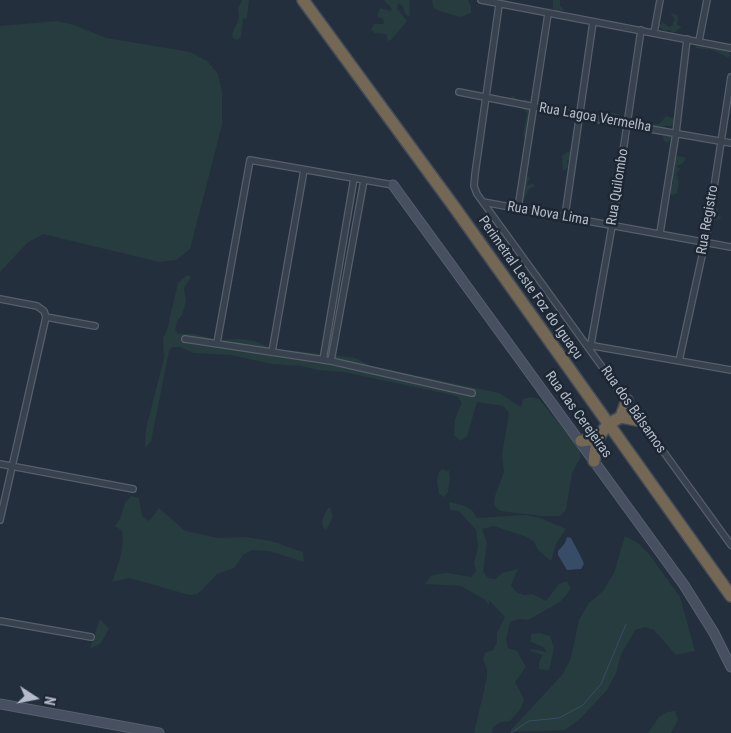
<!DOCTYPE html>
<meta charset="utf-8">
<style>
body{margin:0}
#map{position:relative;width:731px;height:733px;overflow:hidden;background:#242f3e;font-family:"Roboto Condensed",sans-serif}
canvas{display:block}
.north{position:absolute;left:10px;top:673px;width:50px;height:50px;-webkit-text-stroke:4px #1d2633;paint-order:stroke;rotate:101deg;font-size:14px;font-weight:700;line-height:20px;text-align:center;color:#b4bcc9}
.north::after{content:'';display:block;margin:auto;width:18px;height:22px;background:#b4bcc9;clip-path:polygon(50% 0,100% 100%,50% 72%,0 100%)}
</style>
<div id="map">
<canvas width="731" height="733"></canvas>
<div class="north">N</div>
</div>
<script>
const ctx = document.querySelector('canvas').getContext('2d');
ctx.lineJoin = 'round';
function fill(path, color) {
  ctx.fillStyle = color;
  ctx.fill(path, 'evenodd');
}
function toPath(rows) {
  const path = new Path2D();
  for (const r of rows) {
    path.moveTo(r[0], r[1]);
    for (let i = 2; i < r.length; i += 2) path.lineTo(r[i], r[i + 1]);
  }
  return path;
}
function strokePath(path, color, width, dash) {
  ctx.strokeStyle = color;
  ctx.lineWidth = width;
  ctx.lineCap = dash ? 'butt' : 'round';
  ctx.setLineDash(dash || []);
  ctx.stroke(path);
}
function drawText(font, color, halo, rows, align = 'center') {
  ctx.font = font + ' "Roboto Condensed",sans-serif';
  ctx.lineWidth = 5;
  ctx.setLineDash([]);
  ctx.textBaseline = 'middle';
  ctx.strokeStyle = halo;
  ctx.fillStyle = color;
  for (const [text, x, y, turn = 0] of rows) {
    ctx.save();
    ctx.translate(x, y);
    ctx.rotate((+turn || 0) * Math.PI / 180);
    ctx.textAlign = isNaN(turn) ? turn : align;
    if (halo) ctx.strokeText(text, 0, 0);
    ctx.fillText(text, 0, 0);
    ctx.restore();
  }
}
const green = toPath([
 [242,0,249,0,247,18,243,19,241,37,237,40,233,38,232,34,239,18,238,9],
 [384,0,409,0,410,16,406,15,402,5,398,3,397,9,407,21,391,40,388,41,386,34,375,33,371,30,374,24,384,24,383,19,377,16,380,8,390,11,392,9],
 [432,0,468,0,471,7,471,13,461,17,439,11,433,7],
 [553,0,560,0,560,6,565,10,557,11,553,9],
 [672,13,678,16,677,25,682,27,673,33,670,30,664,31,657,25,664,23,669,27,673,25,673,22,675,20,671,14],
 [57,21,74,25,106,38,190,52,207,61,218,74,222,92,222,125,190,249,176,260,159,262,43,234,27,243,0,272,0,26],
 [696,44,728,50,730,51,729,58,713,50,696,48],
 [512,95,519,101,526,99,530,102,532,108,528,125,529,139,526,141,523,135,527,113,520,107,509,104],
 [608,112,619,114,621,119,605,119],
 [666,116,681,121,671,126,663,126,673,133,672,138,667,143,664,141,662,132,652,130,647,132,646,130,649,124,659,124],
 [625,149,628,152,627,161,624,162,615,187,615,176,612,176,616,172,615,164,608,160,616,161,621,151],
 [567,152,572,152,570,160,567,160,568,167,563,171,562,156],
 [680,156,686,158,682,164,676,166,680,169,676,174,679,182,677,193,674,195,669,194,669,188,673,184,672,176,674,157],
 [526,176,530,177,527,185,534,184,534,186,529,189,523,201],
 [715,206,718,209,718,215,722,218,702,226,701,225,706,215],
 [187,275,191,277,184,288,186,301,182,315,177,321,175,330,178,334,195,334,218,340,239,339,255,341,271,348,355,358,371,366,499,393,521,407,523,399,531,397,539,399,579,448,581,457,572,473,566,510,560,516,542,516,500,511,494,505,495,496,504,472,502,455,509,413,503,406,477,402,467,436,460,441,454,435,455,419,462,403,457,396,344,372,318,370,294,364,298,366,272,364,231,355,193,353,181,347,172,347,169,351,151,441,145,448,146,429,164,358,163,338,167,330,178,283],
 [442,469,449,471,450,478,448,492,444,497,439,494,437,481,439,472],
 [131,496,139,498,142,516,149,521,159,508,185,531,219,538,246,537,271,541,303,552,304,562,269,551,252,550,244,554,234,568,217,574,198,594,189,595,137,580,129,578,112,582,120,559,123,540,122,531,115,526,120,519,125,503],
 [449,502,465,506,472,510,477,518,526,515,543,519,566,529,556,544,551,561,538,550,534,542,527,537,494,526,482,529,487,544,483,571,488,578,496,579,502,573,518,569,511,585,516,592,524,595,533,594,546,601,559,584,567,581,571,589,560,602,528,620,519,619,510,622,506,640,508,648,517,651,526,667,515,682,524,699,521,708,510,721,501,722,493,727,492,733,474,733,487,677,487,669,483,660,485,653,493,650,497,642,497,633,505,617,489,600,489,605,484,599,461,586,425,584,431,576,438,574,447,573,471,577,476,571,474,563,478,547,476,530,459,511,450,510],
 [328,508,330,508,333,517,326,530,323,527,322,520],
 [625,536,638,543,649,554,680,597,695,651,676,655,654,630,645,627,635,630,621,654,616,673,607,690,581,718,565,730,509,732,562,675,571,658,579,620,589,603,603,591,614,573],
 [100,619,109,629,101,643,90,649],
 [540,633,550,636,554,648,549,670,539,669,539,662,543,655,529,651,532,649,547,652,543,647,531,642,531,634],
 [675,711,678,720,671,733,648,733,659,717,667,712]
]);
const water = toPath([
 [567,537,571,538,581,557,584,564,581,569,567,570,558,555,558,551,565,543]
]);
const stream = toPath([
 [511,733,529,721,559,718,583,705,601,684,626,624]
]);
const street = toPath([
 [481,0,731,48],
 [499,5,475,174,474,186,477,194,731,545],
 [654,33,660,0],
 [699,41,707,0],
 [459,92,627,125,731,143],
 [483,202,731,247],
 [518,208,548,14],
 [565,216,593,22],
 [660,233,676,133,687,39],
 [0,299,37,306,44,311,46,317,95,326],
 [185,339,331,361,472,393],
 [217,343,250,160,393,185],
 [591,344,612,226,641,30],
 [588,345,731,370],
 [272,352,304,170],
 [323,360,354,178],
 [331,361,364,180],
 [679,361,707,233,731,77],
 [0,464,133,489],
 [0,520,46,317],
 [0,621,91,637]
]);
const secondary = toPath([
 [393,185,684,585,714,633,731,667],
 [0,704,159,733]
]);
const highway = toPath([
 [303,0,455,208,731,596],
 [621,417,641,421],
 [581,441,597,439],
 [594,461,597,439,608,424,621,417,627,400]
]);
const streetNames = [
 ["Rua Lagoa Vermelha",595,118,10],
 ["Rua Quilombo",618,187,-81],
 ["Rua Nova Lima",548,214,10],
 ["Rua Registro",708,220,-80],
 ["Perimetral Leste Foz do Iguaçu",530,288,55],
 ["Rua dos Bálsamos",633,410,55],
 ["Rua das Cerejeiras",578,415,54]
];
fill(green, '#263c3f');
fill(water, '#394c67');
strokePath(stream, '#394c67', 1);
strokePath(street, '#565f6c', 8);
strokePath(secondary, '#565f6c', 11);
strokePath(highway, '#434c59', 14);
strokePath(street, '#38414e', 5.5);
strokePath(secondary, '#465061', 9);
strokePath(highway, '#746855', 11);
drawText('14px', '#b4bcc9', '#1d2633', streetNames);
</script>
